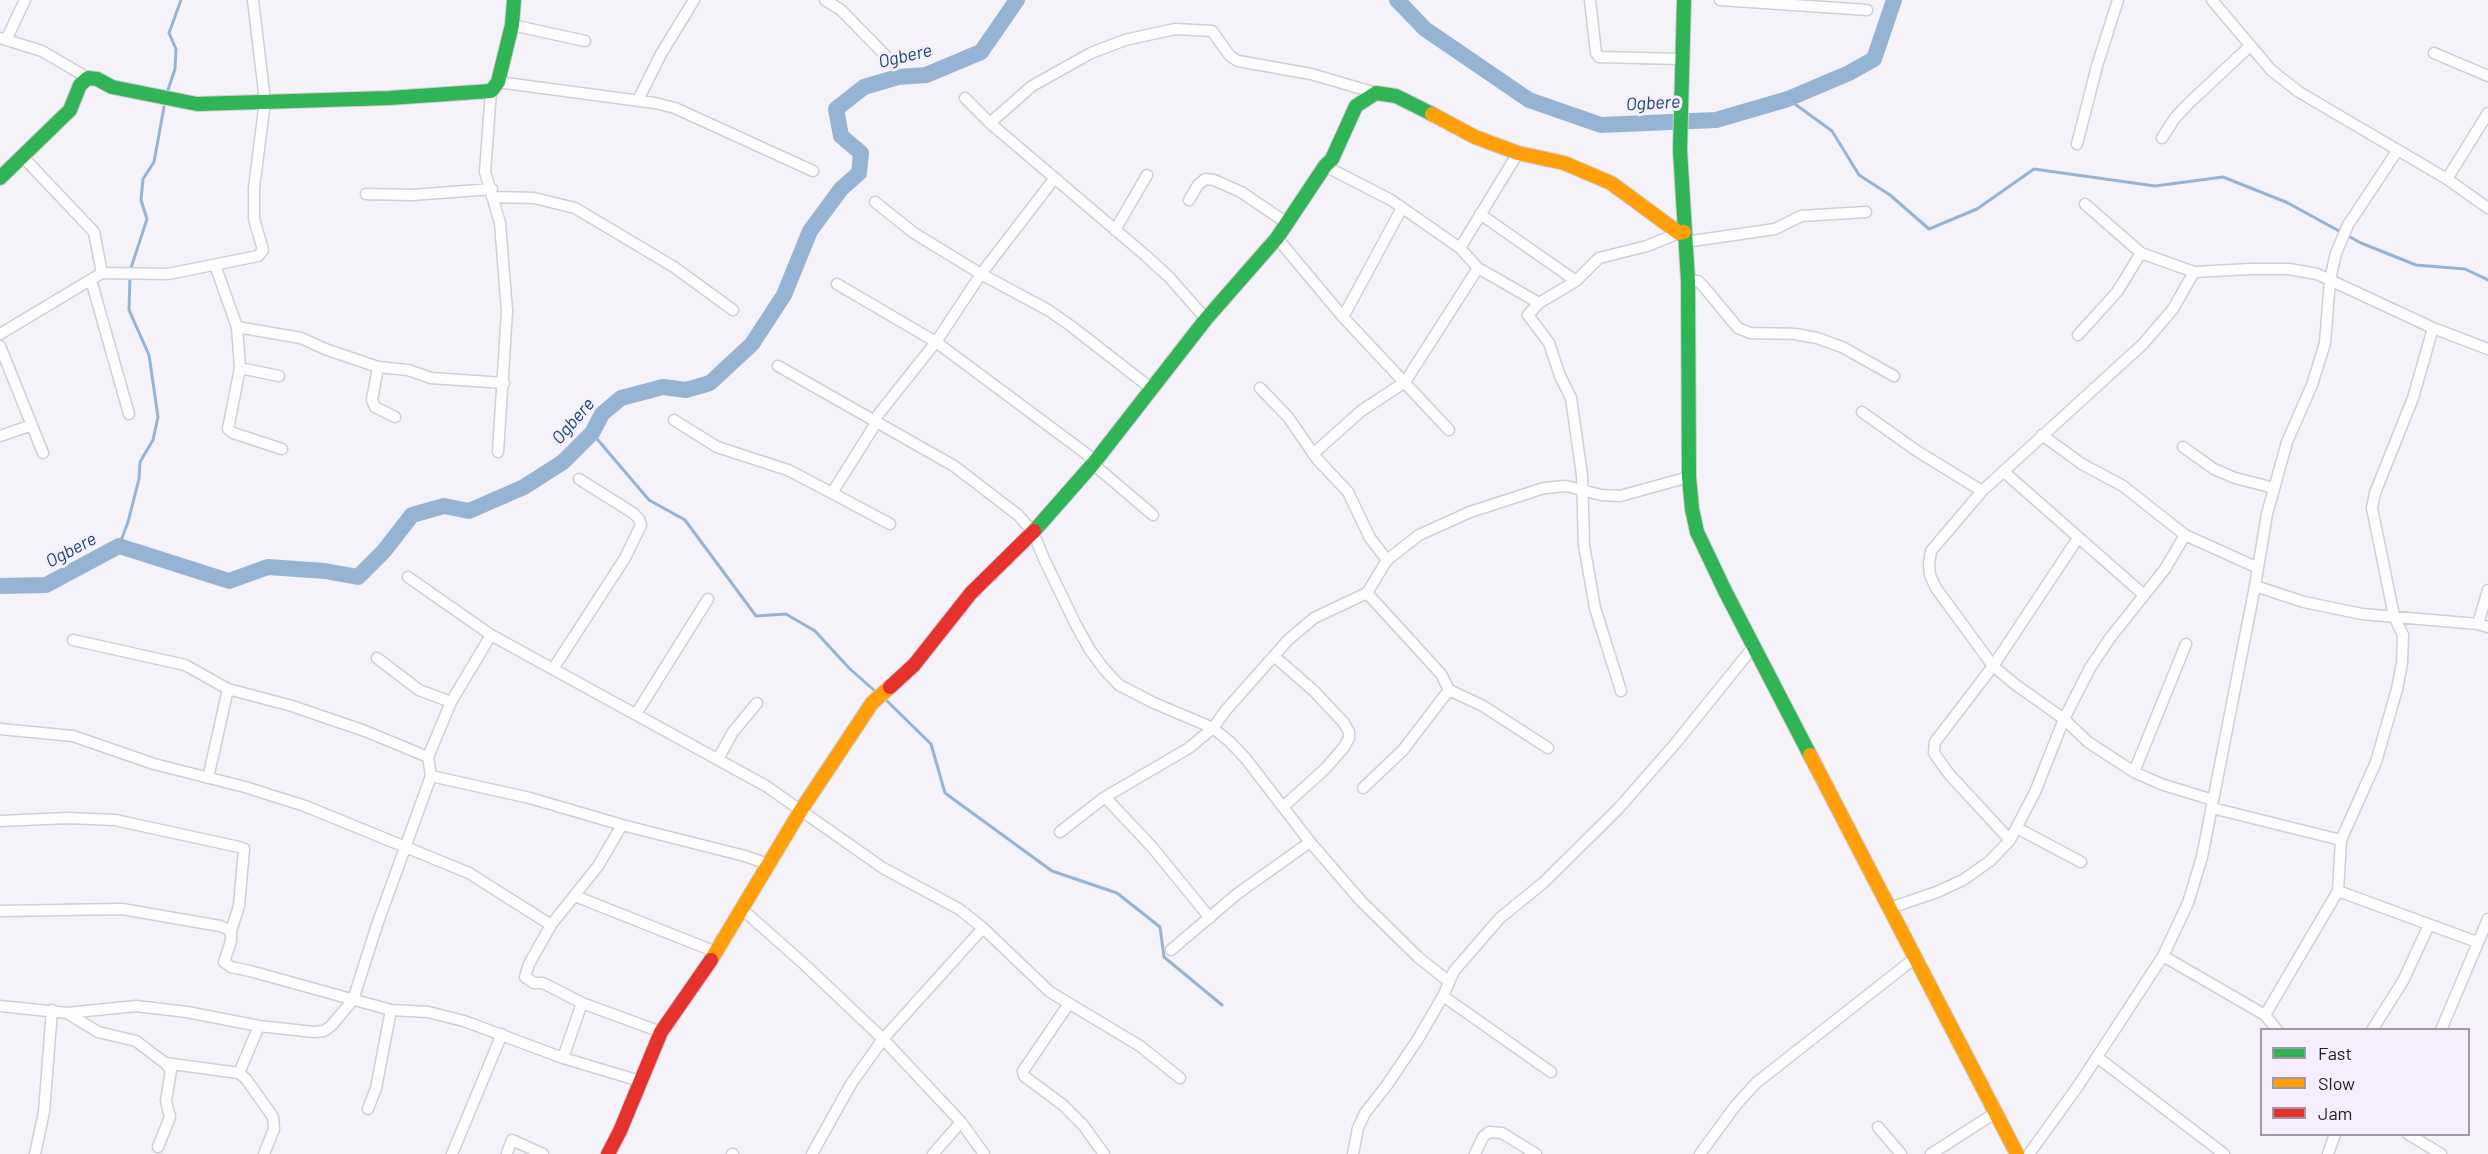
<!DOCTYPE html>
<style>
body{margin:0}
#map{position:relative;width:2488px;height:1154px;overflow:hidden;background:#f6f2fa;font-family:Barlow,sans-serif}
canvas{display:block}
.legend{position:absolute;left:2260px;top:1028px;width:210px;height:108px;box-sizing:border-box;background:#f6eefd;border:2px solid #9f99a5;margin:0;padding:8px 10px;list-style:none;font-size:18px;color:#1d1a20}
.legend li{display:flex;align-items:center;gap:12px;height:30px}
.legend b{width:30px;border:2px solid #9f99a5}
</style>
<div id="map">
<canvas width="2488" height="1154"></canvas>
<ul class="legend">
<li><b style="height:8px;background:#30b455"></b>Fast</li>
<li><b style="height:8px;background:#ff9f0a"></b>Slow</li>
<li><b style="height:8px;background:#e5322d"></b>Jam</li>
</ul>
</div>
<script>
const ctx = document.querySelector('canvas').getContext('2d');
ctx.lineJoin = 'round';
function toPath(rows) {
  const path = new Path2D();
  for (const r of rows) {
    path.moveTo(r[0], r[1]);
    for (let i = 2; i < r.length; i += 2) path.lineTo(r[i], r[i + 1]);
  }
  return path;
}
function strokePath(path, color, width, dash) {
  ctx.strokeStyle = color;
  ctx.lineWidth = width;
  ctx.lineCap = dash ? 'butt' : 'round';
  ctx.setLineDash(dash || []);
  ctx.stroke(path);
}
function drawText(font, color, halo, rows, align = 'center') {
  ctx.font = font + ' Barlow,sans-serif';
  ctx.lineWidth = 6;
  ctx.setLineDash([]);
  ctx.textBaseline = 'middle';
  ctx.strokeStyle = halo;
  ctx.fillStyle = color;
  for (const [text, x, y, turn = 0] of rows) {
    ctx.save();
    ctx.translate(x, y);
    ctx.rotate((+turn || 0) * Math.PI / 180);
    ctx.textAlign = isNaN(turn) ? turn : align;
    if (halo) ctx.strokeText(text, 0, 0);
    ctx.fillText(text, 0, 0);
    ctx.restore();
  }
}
const stream = toPath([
 [167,93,175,69,176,49,169,33,181,0],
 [1788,99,1832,131,1859,175,1890,195,1929,229,1977,209,2034,169,2155,186,2223,177,2286,202,2361,243,2416,265,2465,269,2488,280],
 [130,271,147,219,141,200,143,179,154,162,164,107],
 [592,433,649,500,685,520,756,616,786,614,815,631,849,668,876,692],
 [119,546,128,522,139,479,140,462,153,440,158,417,149,355,129,310,130,277],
 [884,698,931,744,945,793,1052,871,1117,893,1160,927,1164,957,1222,1005]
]);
const river = toPath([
 [1397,0,1425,29,1529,100,1601,125,1716,120,1788,99,1849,73,1874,59,1894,0],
 [0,586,46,585,119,546,229,581,268,567,325,571,358,577,384,551,412,515,444,506,469,511,524,487,563,462,592,433,602,414,621,398,663,387,686,390,710,383,752,344,784,295,810,231,841,189,859,173,861,153,841,136,836,109,864,87,898,77,926,75,981,52,1017,0]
]);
const street = toPath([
 [825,0,841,10,886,56],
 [1590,0,1596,53,1599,57,1681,59],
 [1720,0,1867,10],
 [2212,0,2271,70,2299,92,2447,179,2488,113],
 [512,25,585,41],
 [0,38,42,51,88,78],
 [6,40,25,0],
 [2434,53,2488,76],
 [498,82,655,103,675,108,813,171],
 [491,91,485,172,500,223,507,311,498,452],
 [965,98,990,123,1145,255,1169,277,1206,319],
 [638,100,661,54,694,0],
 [990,123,1032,86,1091,53,1125,40,1175,29,1212,31,1230,56,1238,61,1311,74,1376,93],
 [2162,138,2175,118,2188,104,2250,46],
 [2077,144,2097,66,2118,0],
 [22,156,94,232,102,273],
 [1325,166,1391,200,1460,248,1478,268,1539,303],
 [2447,179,2488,208],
 [366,194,412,195,492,189],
 [492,197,534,198,575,208,674,267,733,310],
 [1189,200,1198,185,1205,179,1214,180,1241,192,1287,223],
 [875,202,914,233,981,274,1048,310,1071,326,1152,389],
 [2085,204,2141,253,2194,272,2250,269,2289,269,2317,274,2433,328,2488,349],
 [1480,214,1576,281],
 [1115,230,1147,175],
 [1277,238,1343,317,1449,430],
 [1685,242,1775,229,1801,216,1866,212],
 [1460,248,1518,153],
 [215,265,237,327,240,368,228,429,233,433,282,449],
 [2194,272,2173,309,2143,344,1982,491,1931,551,1929,564,1930,575,1936,588,1993,666,2016,685,2064,719,2088,742,2134,772,2161,784,2213,800],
 [91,280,129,414],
 [1688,281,1698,281,1704,287,1738,328,1750,333,1795,334,1817,338,1842,347,1894,376],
 [837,284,936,342,1096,461],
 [1343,317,1402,208],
 [237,327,301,338,325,349,378,367,408,370,431,378,504,383],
 [0,334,102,273,168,274,258,256,263,250,254,219,254,188,265,101,253,0],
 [2078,335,2117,292,2141,253],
 [0,346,43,453],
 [778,366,954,466,1018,515,1033,532,1044,559,1076,625,1090,650,1104,669,1119,685,1154,703,1213,728,1230,742,1246,759,1310,842,1361,901,1418,957,1448,981],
 [378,367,372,400,375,407,395,417],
 [240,368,279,376],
 [1260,388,1288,417,1317,459,1348,492,1370,538,1387,560],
 [1862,412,1917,451,1982,491],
 [674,420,717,447,788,470,832,493,876,423],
 [873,421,936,342,981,274,1054,179],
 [2042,435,2082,464,2123,486,2185,535,2258,568],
 [0,436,32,425],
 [2183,447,2214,469,2235,478,2274,488],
 [1313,454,1361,411,1405,382,1478,268],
 [1093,464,1153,515],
 [2003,471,2144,595],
 [832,493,890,524],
 [408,577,491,635,766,786,883,868,959,909,983,928,1050,992,1140,1046,1180,1078],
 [2255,586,2304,602,2362,614,2478,624,2488,627],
 [1367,593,1441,674,1449,690,1483,706,1548,748],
 [2478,624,2488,590],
 [1275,657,1314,691,1344,723,1349,732,1349,738,1344,747,1326,768,1283,807],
 [377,658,419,690,451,702],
 [553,669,625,558,641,525,639,519,633,513,579,479],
 [1621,691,1595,608,1584,545,1582,475,1571,398,1560,376,1549,343,1528,315,1539,303,1576,281,1599,258,1647,246,1679,233],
 [636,714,708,599],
 [0,729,73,736,154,764,245,787,305,806,469,873,551,925],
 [428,757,451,702,491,635],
 [718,759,733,732,757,703],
 [2134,772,2186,644],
 [431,776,530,798,622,825,745,856,768,864],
 [208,778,228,689],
 [1363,788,1403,750,1449,690],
 [1105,797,1152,847,1210,918],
 [2212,808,2341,840],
 [0,821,68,818,115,820,239,847,244,849,239,906,231,931,231,941,224,962,231,967,250,971,391,1010,428,1012,464,1021,563,1058,640,1081],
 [622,825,598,866,551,925,529,964,525,977,534,983,543,983,582,1003,661,1032],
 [2017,828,2081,862],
 [1060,832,1105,797,1189,748,1213,728,1226,710,1288,640,1314,618,1367,593,1387,560,1419,535,1470,512,1544,488,1566,486,1601,495,1620,496,1689,477],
 [2010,840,1949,774,1934,753,1935,742,1993,666,2078,538],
 [2338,891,2477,942],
 [575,896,716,952],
 [1890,908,1937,892,1963,880,1990,861,2010,840,2035,792,2064,719,2090,668,2110,638,2165,569,2185,535],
 [743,910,805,965,883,1039,961,1122,984,1154],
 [0,911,122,909,220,926,231,931],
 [1171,950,1237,894,1310,842],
 [2163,956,2265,1015,2277,1030],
 [1443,996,1551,1072],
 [1068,1005,1023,1071,1024,1076,1063,1105,1083,1125,1104,1154],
 [0,1006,67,1013,136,1006,187,1012,259,1026,314,1032,324,1031,331,1026,353,1000,377,925,431,776,428,757,365,731,292,706,228,689,185,665,73,640],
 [67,1013,98,1032,136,1041,165,1063,239,1073],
 [2265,1015,2338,891,2341,840,2376,762,2397,689,2402,663,2403,635,2394,616,2372,508,2375,493,2413,398,2433,328],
 [259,1026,239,1073,246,1079,273,1117,274,1129,264,1154],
 [2372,1030,2403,981,2429,925],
 [2441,1030,2488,919],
 [2097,1057,2224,1154],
 [563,1058,582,1003],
 [368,1109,376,1088,391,1010],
 [1878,1127,1901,1154],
 [2408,1134,2441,1154],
 [158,1147,170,1117,166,1101,171,1070,165,1063],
 [507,1153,512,1140,543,1154],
 [35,1154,44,1112,52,1010],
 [452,1154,502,1034],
 [732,1154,733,1154],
 [812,1154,851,1084,883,1039,983,928],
 [933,1154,961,1122],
 [1353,1154,1358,1128,1365,1113,1387,1085,1418,1039,1443,996,1454,971,1500,918,1543,883,1618,809,1675,744,1754,646],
 [1475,1154,1483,1137,1489,1132,1502,1133,1536,1154],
 [1700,1154,1736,1105,1756,1083,1915,958],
 [1931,1154,1995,1113],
 [2029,1154,2078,1086,2163,956,2188,903,2202,857,2255,586,2267,514,2287,442,2312,385,2325,343,2330,280,2336,253,2348,225,2397,151],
 [2328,1154,2335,1134]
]);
const fast = toPath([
 [1684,0,1680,150,1688,281,1689,477,1692,509,1697,532,1725,591,1810,755],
 [0,178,70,110,80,85,88,78,97,79,112,87,197,104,389,98,491,91,498,82,512,25,514,0],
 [1034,531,1093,464,1206,319,1277,238,1325,166,1332,159,1356,106,1376,93,1396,96,1432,114]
]);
const slow = toPath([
 [1432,114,1475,137,1518,153,1564,163,1611,183,1679,233,1684,232],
 [1810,755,2017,1154],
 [711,960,801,810,872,703,890,687]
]);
const jam = toPath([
 [890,687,914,665,971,593,1034,531],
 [608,1154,620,1131,661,1032,711,960]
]);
const waterNames = [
 ["Ogbere",905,56,-13],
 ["Ogbere",1653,103,-3],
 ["Ogbere",573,421,-49],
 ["Ogbere",71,550,-28]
];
strokePath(stream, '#95b4d4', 3);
strokePath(river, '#95b4d4', 16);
strokePath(street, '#d2ced5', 13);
strokePath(fast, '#d2ced5', 16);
strokePath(slow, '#d2ced5', 16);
strokePath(jam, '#d2ced5', 16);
strokePath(street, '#fefdfe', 10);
strokePath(fast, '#30b455', 14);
strokePath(slow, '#ff9f0a', 14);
strokePath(jam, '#e5322d', 14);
drawText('italic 18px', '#144872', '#f6eefd', waterNames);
</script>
